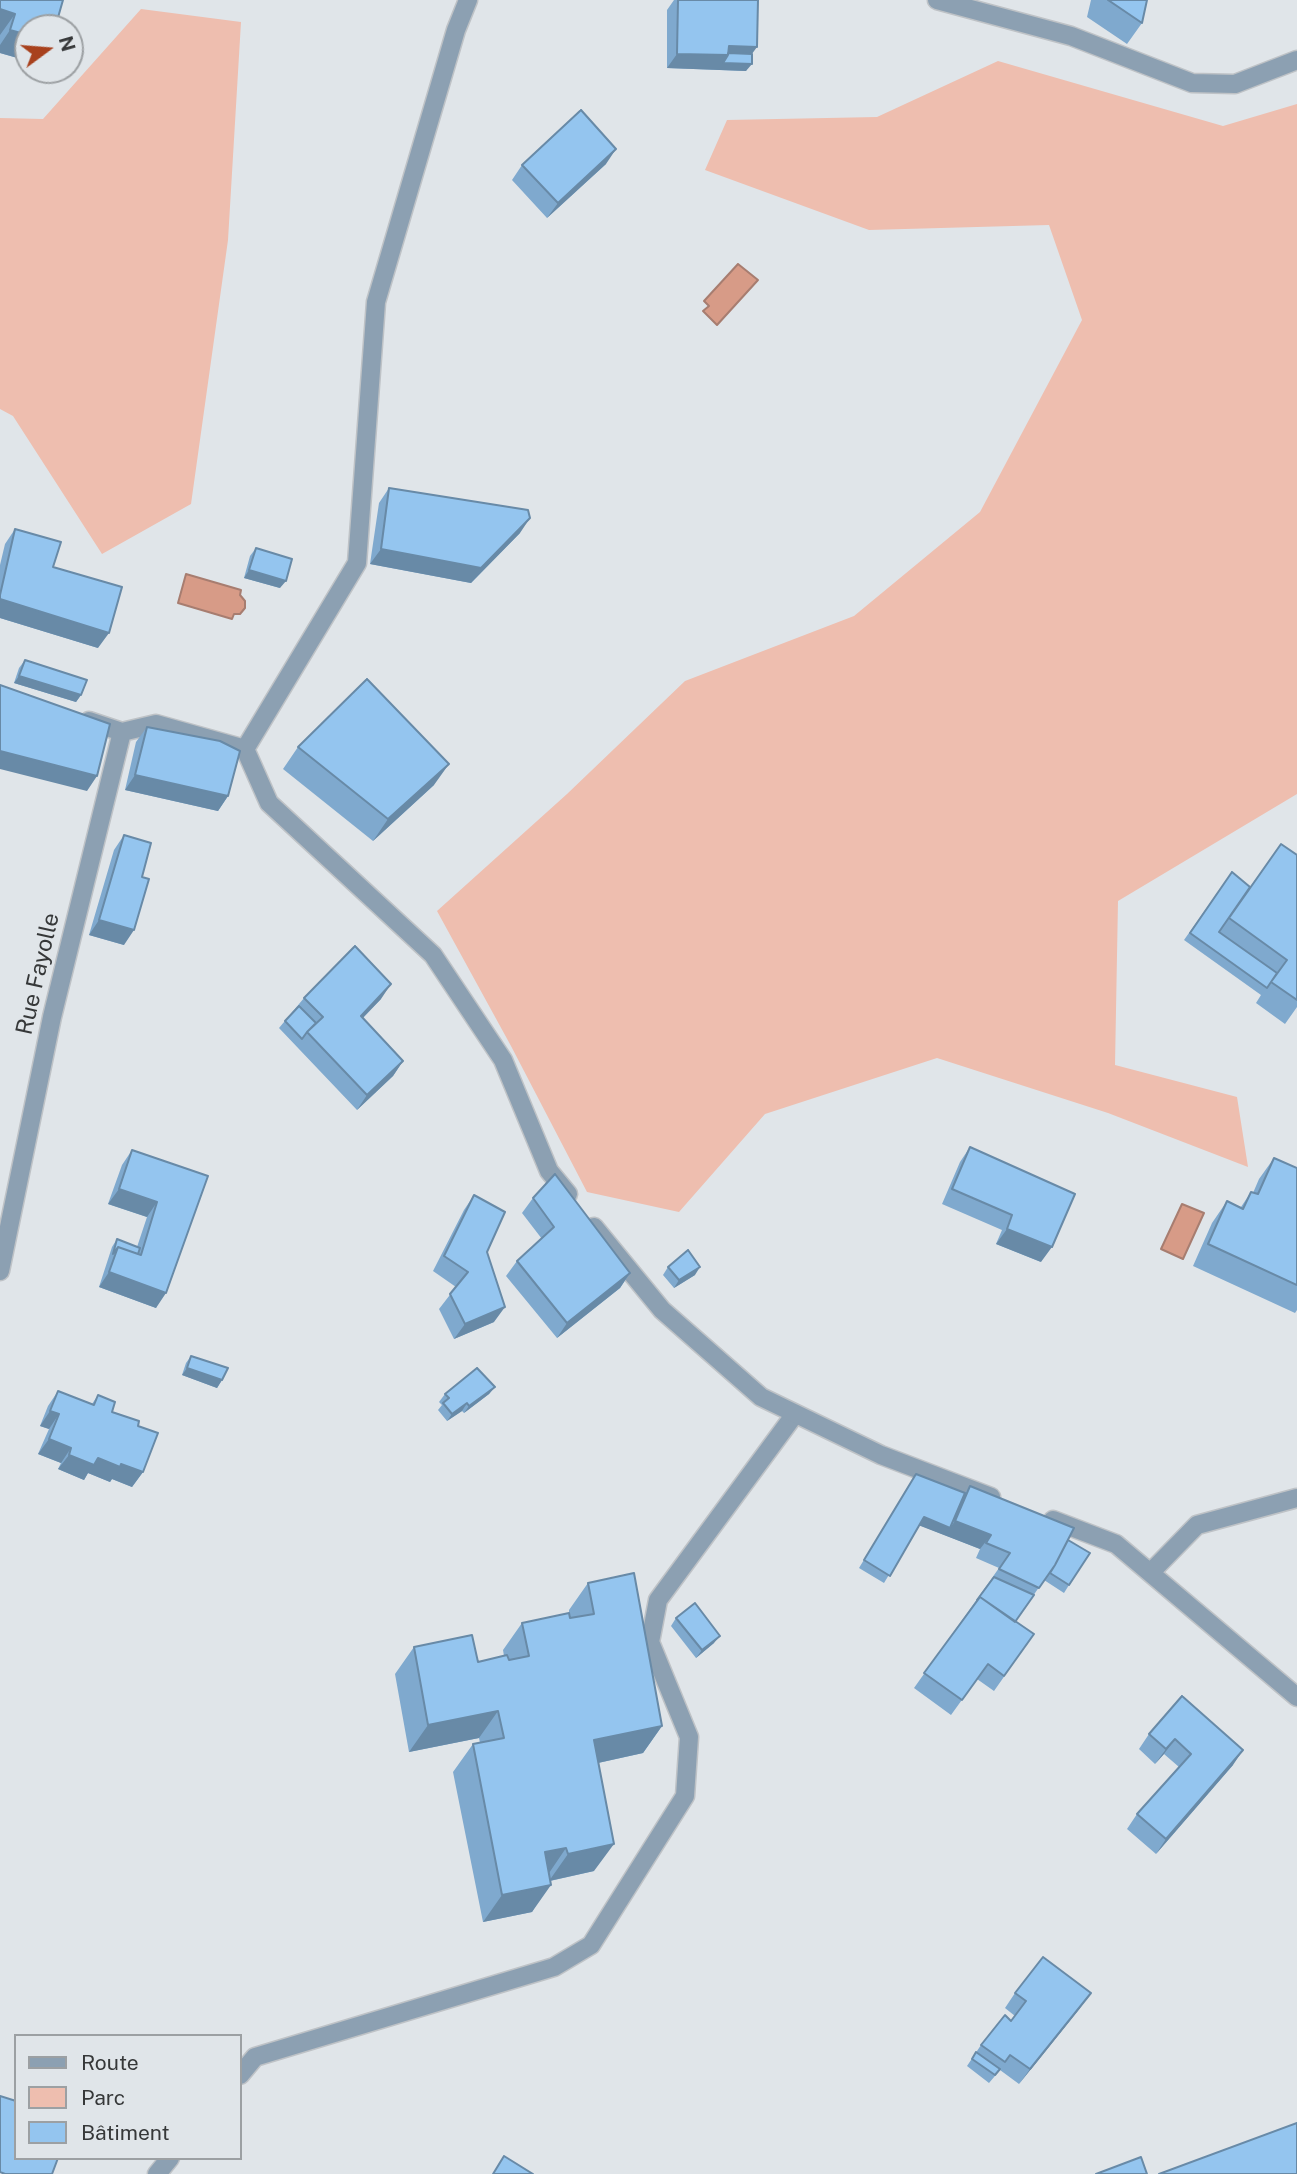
<!DOCTYPE html>
<meta charset="utf-8">
<style>
body{margin:0}
#map{position:relative;width:1297px;height:2174px;overflow:hidden;background:#e0e5e9;font-family:"Public Sans",sans-serif}
canvas{display:block}
.legend{position:absolute;left:14px;top:2034px;width:228px;height:126px;box-sizing:border-box;background:#e0e5e9;border:2px solid #9ca0a3;margin:0;padding:9px 12px;list-style:none;font-size:21px;color:#363839}
.legend li{display:flex;align-items:center;gap:14px;height:35px}
.legend b{width:35px;border:2px solid #9ca0a3}
.north{position:absolute;left:14px;top:14px;width:70px;height:70px;box-sizing:border-box;background:#e0e5e9;border:2px solid #9ca0a3;border-radius:50%;rotate:74deg;font-size:19px;font-weight:700;line-height:28px;text-align:center;color:#363839}
.north::after{content:'';display:block;margin:auto;width:24px;height:32px;background:#a8411d;clip-path:polygon(50% 0,100% 100%,50% 72%,0 100%)}
</style>
<div id="map">
<canvas width="1297" height="2174"></canvas>
<ul class="legend">
<li><b style="height:9px;background:#8ca0b2"></b>Route</li>
<li><b style="height:19px;background:#eebeaf"></b>Parc</li>
<li><b style="height:19px;background:#94c5ef"></b>Bâtiment</li>
</ul>
<div class="north">N</div>
</div>
<script>
const ctx = document.querySelector('canvas').getContext('2d');
ctx.lineJoin = 'round';
function fill(path, color) {
  ctx.fillStyle = color;
  ctx.fill(path, 'evenodd');
}
function toPath(rows) {
  const path = new Path2D();
  for (const r of rows) {
    path.moveTo(r[0], r[1]);
    for (let i = 2; i < r.length; i += 2) path.lineTo(r[i], r[i + 1]);
  }
  return path;
}
function strokePath(path, color, width, dash) {
  ctx.strokeStyle = color;
  ctx.lineWidth = width;
  ctx.lineCap = dash ? 'butt' : 'round';
  ctx.setLineDash(dash || []);
  ctx.stroke(path);
}
function drawText(font, color, halo, rows, align = 'center') {
  ctx.font = font + ' "Public Sans",sans-serif';
  ctx.lineWidth = 5;
  ctx.setLineDash([]);
  ctx.textBaseline = 'middle';
  ctx.strokeStyle = halo;
  ctx.fillStyle = color;
  for (const [text, x, y, turn = 0] of rows) {
    ctx.save();
    ctx.translate(x, y);
    ctx.rotate((+turn || 0) * Math.PI / 180);
    ctx.textAlign = isNaN(turn) ? turn : align;
    if (halo) ctx.strokeText(text, 0, 0);
    ctx.fillText(text, 0, 0);
    ctx.restore();
  }
}
const green = toPath([
 [141,9,241,22,228,240,191,504,102,554,13,416,0,409,0,118,43,119],
 [998,61,1223,126,1297,104,1297,794,1118,901,1115,1065,1237,1097,1248,1167,1108,1113,937,1058,765,1114,679,1212,587,1192,511,1046,437,911,567,794,685,681,854,616,980,512,1082,320,1049,225,869,230,705,170,727,120,877,117]
]);
const water = toPath([
 [738,264,758,280,717,325,703,311,709,306,704,301,738,264],
 [186,574,241,590,240,595,245,601,245,608,240,614,234,614,232,619,178,603,186,574],
 [1182,1204,1204,1213,1183,1259,1161,1249,1182,1204]
]);
const service = toPath([
 [937,0,1071,36,1192,83,1235,84,1297,60],
 [240,2075,255,2057,554,1967,591,1945,685,1796,689,1737,650,1642,658,1600,795,1414],
 [157,2174,170,2158]
]);
const minor = toPath([
 [89,721,122,732,156,724,245,749,269,803,433,955,503,1060,549,1171,568,1194],
 [245,749,357,563,376,302,456,30,468,0],
 [594,1227,662,1310,761,1397,881,1455,991,1497],
 [0,1271,52,1017,122,732],
 [1053,1520,1116,1544,1297,1697],
 [1151,1572,1197,1525,1297,1498]
]);
const wall = toPath([
 [0,0,63,0,28,61,0,53],
 [674,0,758,0,752,54,746,71,667,68,667,10],
 [1091,0,1147,0,1142,23,1127,44,1087,17],
 [606,164,547,218,512,180,522,165],
 [389,488,520,533,471,583,370,564,379,503],
 [15,529,53,567,98,648,0,618,0,565,5,544],
 [256,548,280,588,244,578,250,556],
 [25,660,81,695,76,702,14,683,19,668],
 [147,727,228,796,218,811,125,790,136,742],
 [298,747,434,785,373,841,283,769],
 [124,835,124,945,89,935,114,850],
 [1281,844,1297,855,1297,1007,1285,1024,1256,1003,1261,995,1184,940,1232,872,1250,887],
 [304,998,381,999,363,1018,403,1061,393,1076,357,1110,279,1028],
 [970,1147,1041,1262,996,1244,1002,1230,942,1204,960,1162],
 [132,1150,208,1176,156,1308,99,1287,112,1247,117,1239,137,1247,147,1217,108,1204,122,1165],
 [1274,1158,1297,1168,1297,1310,1295,1313,1193,1266,1212,1223,1227,1201,1241,1207,1251,1192,1253,1193,1259,1179],
 [474,1195,487,1252,494,1322,454,1339,439,1309,456,1287,433,1271,464,1210],
 [533,1198,630,1273,620,1288,557,1338,506,1276,517,1261,542,1239,522,1213],
 [668,1267,695,1275,674,1288,663,1275],
 [191,1356,222,1380,217,1388,182,1375,186,1363],
 [495,1387,489,1394,464,1413,462,1411,447,1421,438,1410,442,1405,439,1402,445,1394],
 [58,1391,92,1404,98,1395,112,1412,138,1426,143,1472,132,1487,112,1479,110,1482,88,1473,84,1480,58,1469,61,1463,38,1454,49,1429,40,1426,48,1406],
 [916,1474,965,1493,970,1486,1068,1540,1069,1585,1064,1593,1044,1580,1015,1622,1034,1634,994,1691,977,1679,951,1715,914,1688,999,1568,976,1558,980,1549,919,1525,884,1583,859,1568],
 [588,1583,662,1726,643,1753,598,1763,594,1871,550,1881,532,1912,483,1922,453,1772,473,1744,480,1743,479,1738,409,1752,395,1674,414,1647,478,1662,504,1656,503,1650,522,1623,569,1613,569,1610],
 [676,1618,714,1643,696,1658,671,1626],
 [1182,1696,1233,1765,1156,1854,1127,1829,1137,1814,1179,1767,1164,1754,1155,1764,1139,1749,1149,1734],
 [1015,1993,1080,2008,1019,2084,1000,2070,989,2083,967,2066,981,2045,1011,2021,1015,2016,1005,2008]
]);
const shadedWall = toPath([
 [0,9,15,14,0,35],
 [10,30,28,35,28,61,0,53,0,45],
 [729,46,757,47,746,62,752,64,746,71,667,68,677,54],
 [616,149,606,164,547,218,558,203],
 [530,518,520,533,471,583,370,564,381,549],
 [249,570,286,581,280,588,244,578],
 [0,599,109,633,98,648,0,618],
 [19,676,81,695,76,702,14,683],
 [0,751,97,776,87,791,0,769],
 [449,764,434,785,373,841,388,819],
 [135,775,228,796,218,811,125,790],
 [99,920,134,930,124,945,89,935],
 [391,984,381,999,350,1031,361,1016],
 [403,1061,393,1076,357,1110,367,1095],
 [119,1189,157,1202,147,1217,108,1204],
 [1007,1229,1052,1247,1041,1262,996,1244],
 [700,1267,695,1275,674,1288,679,1280],
 [109,1272,166,1293,156,1308,99,1287],
 [630,1273,620,1288,557,1338,567,1323],
 [505,1307,494,1322,454,1339,465,1324],
 [187,1368,222,1380,217,1388,182,1375],
 [495,1387,489,1394,464,1413,469,1406],
 [467,1403,462,1411,447,1421,452,1414],
 [50,1411,59,1414,49,1429,40,1426],
 [49,1439,71,1448,61,1463,38,1454],
 [69,1455,98,1458,121,1464,143,1472,132,1487,112,1479,110,1482,88,1473,84,1480,58,1469],
 [924,1517,950,1528,955,1521,991,1535,980,1549,918,1525],
 [720,1636,714,1643,696,1658,702,1650],
 [498,1711,479,1738,409,1752,428,1725],
 [662,1726,643,1753,575,1768,594,1740],
 [1175,1739,1164,1754,1155,1764,1166,1749],
 [1243,1750,1233,1765,1156,1854,1166,1839],
 [614,1844,594,1871,549,1881,568,1854],
 [566,1848,547,1876,545,1852],
 [551,1885,532,1912,483,1922,502,1895],
 [1091,1993,1080,2008,1019,2084,1030,2069]
]);
const building = toPath([
 [0,0,63,0,55,28,28,28,28,35,10,30,15,14,0,9,0,0],
 [678,0,758,0,757,47,729,46,728,55,677,54,678,0],
 [1108,0,1147,0,1142,23,1108,0],
 [728,53,752,54,752,64,723,63,728,55,728,53],
 [581,110,616,149,558,203,522,165,581,110],
 [389,488,528,510,530,518,481,568,381,549,389,488],
 [15,529,61,542,53,567,122,587,109,633,0,599,0,595,15,529],
 [256,548,292,559,286,581,249,570,256,548],
 [25,660,87,680,81,695,19,676,25,660],
 [367,679,449,764,388,819,298,747,367,679],
 [0,685,110,724,97,776,0,751,0,685],
 [147,727,220,741,240,751,228,796,135,775,147,727],
 [124,835,151,843,142,877,149,879,134,930,99,920,124,835],
 [1281,844,1297,855,1297,1000,1271,982,1287,960,1229,918,1281,844],
 [1232,872,1250,887,1219,932,1277,973,1267,988,1190,933,1232,872],
 [355,946,391,984,361,1016,403,1061,367,1095,307,1032,323,1017,304,998,355,946],
 [299,1006,316,1023,307,1032,302,1039,285,1021,299,1006],
 [970,1147,1075,1194,1052,1247,1007,1229,1012,1215,952,1189,970,1147],
 [132,1150,208,1176,166,1293,109,1272,118,1247,141,1255,157,1202,119,1189,132,1150],
 [1274,1158,1297,1168,1297,1285,1208,1244,1227,1201,1243,1209,1251,1192,1258,1194,1274,1158],
 [555,1174,630,1273,567,1323,517,1261,554,1227,533,1198,555,1174],
 [474,1195,505,1212,487,1252,505,1307,465,1324,450,1294,468,1272,444,1256,474,1195],
 [117,1239,140,1248,138,1254,118,1247,113,1254,117,1239],
 [688,1250,700,1267,679,1280,668,1267,688,1250],
 [191,1356,228,1368,222,1380,187,1368,191,1356],
 [477,1368,495,1387,469,1406,467,1403,452,1414,443,1403,449,1398,445,1394,477,1368],
 [58,1391,94,1405,98,1395,115,1402,112,1412,139,1421,138,1426,158,1433,143,1472,121,1464,120,1467,98,1458,94,1465,69,1455,71,1448,49,1439,59,1414,50,1411,58,1391],
 [916,1474,965,1493,950,1528,924,1517,890,1576,864,1560,916,1474],
 [970,1486,1074,1528,1055,1565,1039,1588,999,1569,1010,1553,986,1543,991,1535,955,1521,970,1486],
 [1068,1540,1090,1553,1069,1585,1050,1573,1055,1565,1068,1540],
 [634,1573,662,1726,594,1740,614,1844,568,1854,566,1848,545,1852,551,1885,502,1895,473,1744,504,1738,498,1711,428,1725,414,1647,472,1635,478,1662,507,1655,509,1660,529,1656,522,1623,569,1613,570,1618,594,1614,588,1583,634,1573],
 [994,1577,1034,1595,1015,1622,980,1597,977,1600,994,1577],
 [980,1597,1034,1634,1004,1676,988,1664,962,1700,924,1673,980,1597],
 [695,1603,720,1636,702,1650,676,1618,695,1603],
 [1182,1696,1243,1750,1166,1839,1137,1814,1191,1754,1175,1739,1166,1749,1149,1734,1182,1696],
 [1043,1957,1091,1993,1030,2069,1010,2055,1005,2062,981,2045,1005,2015,1011,2021,1026,2001,1015,1993,1043,1957],
 [976,2052,1000,2069,995,2075,972,2059,976,2052],
 [0,2096,16,2101,16,2158,58,2158,52,2174,5,2174,0,2172,0,2096],
 [1297,2123,1297,2174,1159,2174,1297,2123],
 [504,2156,533,2174,493,2174,504,2156],
 [1141,2157,1147,2174,1096,2174,1141,2157]
]);
const streetNames = [
 ["Rue Fayolle",38,974,-77]
];
fill(green, '#eebeaf');
fill(water, '#d79b87');
strokePath(water, '#a77d70', 2);
strokePath(service, '#bec2c6', 21);
strokePath(minor, '#bec2c6', 21);
strokePath(service, '#8ca0b2', 18);
strokePath(minor, '#8ca0b2', 18);
fill(wall, '#7fa9ce');
fill(shadedWall, '#688aa7');
fill(building, '#94c5ef');
strokePath(building, '#688aa7', 2);
drawText('23px', '#363839', '#e0e5e9', streetNames);
</script>
